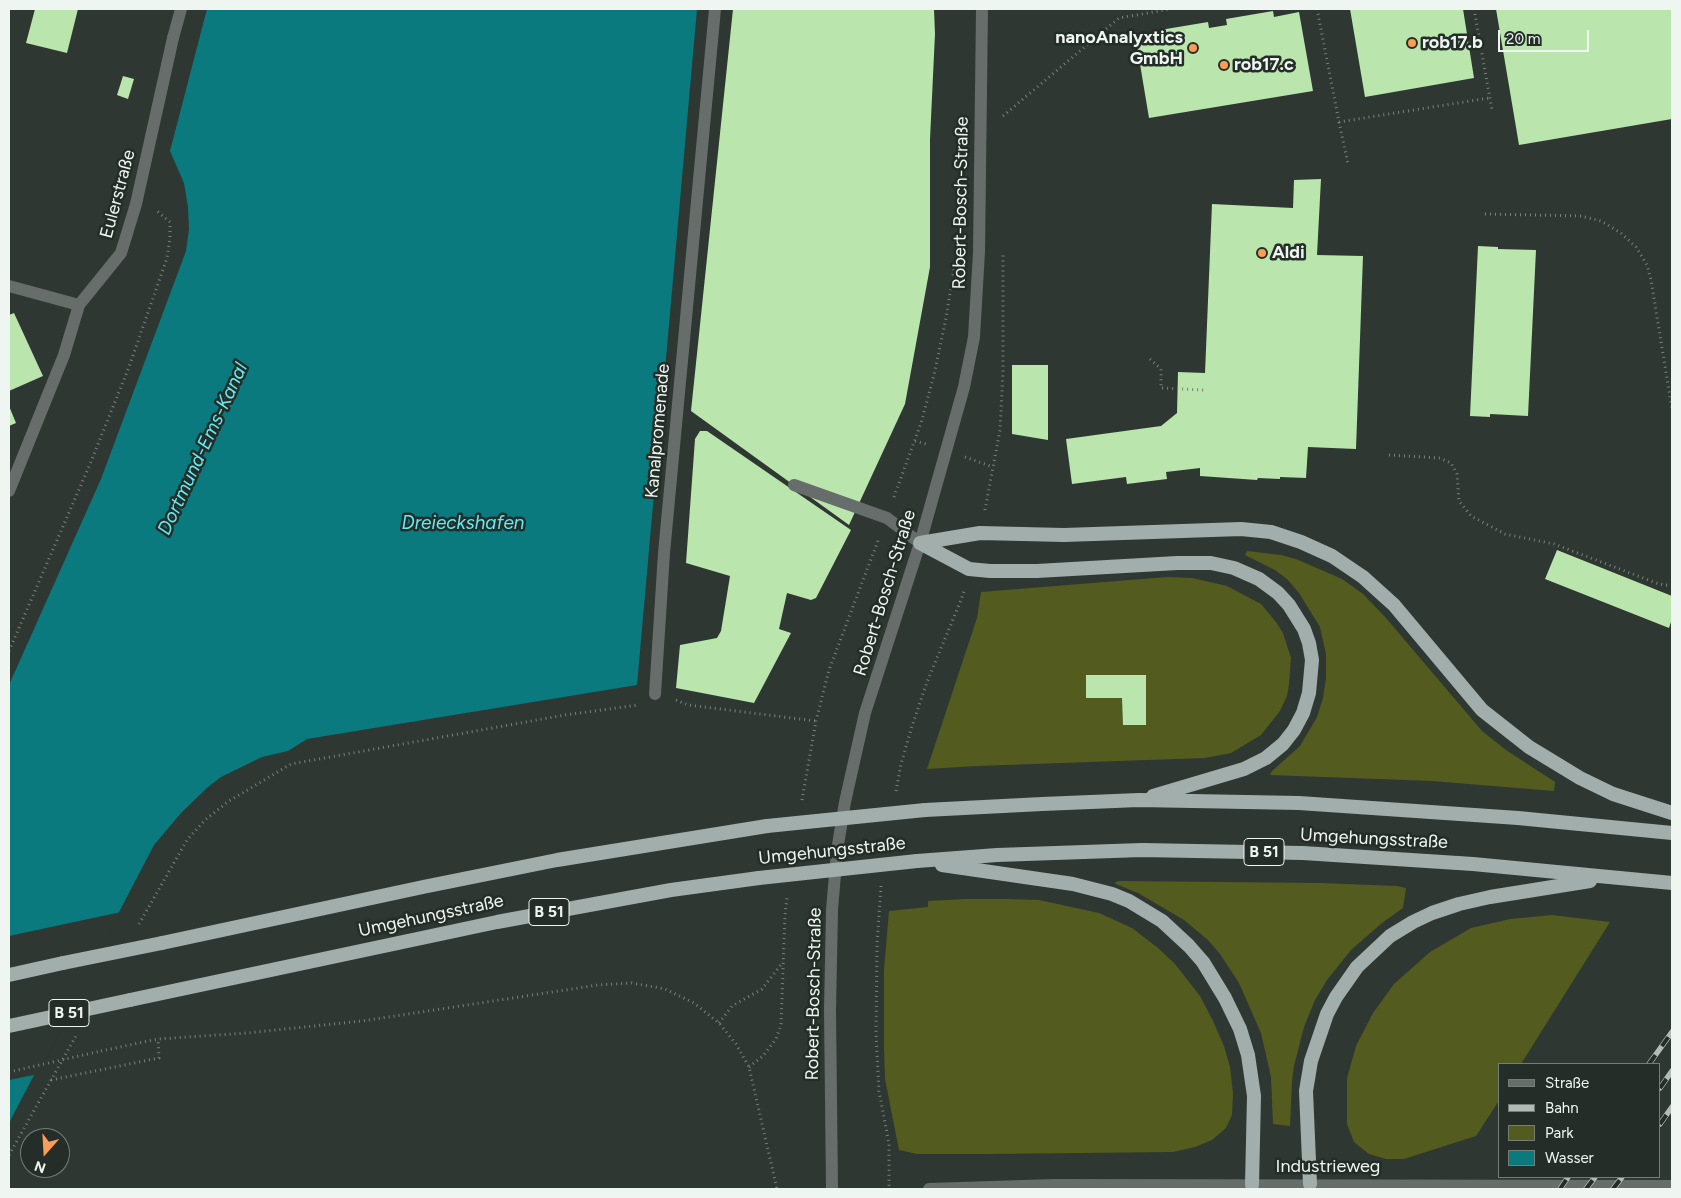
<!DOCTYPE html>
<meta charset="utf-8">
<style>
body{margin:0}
#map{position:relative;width:1681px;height:1198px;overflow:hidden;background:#2e3732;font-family:Figtree,sans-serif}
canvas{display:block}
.frame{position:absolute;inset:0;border:10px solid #eff5f1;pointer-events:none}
.legend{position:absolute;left:1498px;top:1063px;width:162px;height:115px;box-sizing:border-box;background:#242d28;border:1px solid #757d78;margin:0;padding:6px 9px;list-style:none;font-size:15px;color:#eff5f1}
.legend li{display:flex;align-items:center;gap:10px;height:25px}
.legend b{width:25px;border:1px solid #757d78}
.north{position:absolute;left:20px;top:1128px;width:50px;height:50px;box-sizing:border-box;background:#242d28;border:1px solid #757d78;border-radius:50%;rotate:199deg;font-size:14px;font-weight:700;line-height:20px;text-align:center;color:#eff5f1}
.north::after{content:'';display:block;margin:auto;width:18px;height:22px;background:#fd9c56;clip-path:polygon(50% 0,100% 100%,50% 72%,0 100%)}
.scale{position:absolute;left:1498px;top:30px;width:91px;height:22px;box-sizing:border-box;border:2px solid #eff5f1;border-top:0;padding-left:6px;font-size:15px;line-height:18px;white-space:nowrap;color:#eff5f1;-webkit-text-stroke:4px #242d28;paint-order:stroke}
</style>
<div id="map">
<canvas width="1681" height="1198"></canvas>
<div class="frame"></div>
<ul class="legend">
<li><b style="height:6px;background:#676d6b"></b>Straße</li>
<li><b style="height:6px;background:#b4bbb7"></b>Bahn</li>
<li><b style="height:14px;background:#535c1e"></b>Park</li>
<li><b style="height:14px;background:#0b7a7f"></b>Wasser</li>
</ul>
<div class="north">N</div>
<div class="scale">20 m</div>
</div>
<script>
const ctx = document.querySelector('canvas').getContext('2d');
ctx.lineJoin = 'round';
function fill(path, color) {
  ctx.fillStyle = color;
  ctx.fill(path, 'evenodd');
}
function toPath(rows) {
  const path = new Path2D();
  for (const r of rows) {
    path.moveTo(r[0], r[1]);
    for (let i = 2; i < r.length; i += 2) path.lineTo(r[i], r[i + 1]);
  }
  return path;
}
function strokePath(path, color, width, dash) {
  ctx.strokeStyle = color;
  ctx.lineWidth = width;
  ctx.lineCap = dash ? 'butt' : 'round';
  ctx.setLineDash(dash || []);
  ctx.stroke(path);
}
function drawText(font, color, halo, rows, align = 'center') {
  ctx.font = font + ' Figtree,sans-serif';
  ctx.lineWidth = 5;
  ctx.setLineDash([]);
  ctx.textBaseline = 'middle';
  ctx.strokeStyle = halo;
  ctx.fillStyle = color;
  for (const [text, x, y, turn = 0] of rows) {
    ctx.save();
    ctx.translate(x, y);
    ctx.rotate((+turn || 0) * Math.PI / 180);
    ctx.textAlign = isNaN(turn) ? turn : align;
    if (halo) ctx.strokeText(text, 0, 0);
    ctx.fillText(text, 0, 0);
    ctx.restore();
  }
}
const green = toPath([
 [1247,551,1281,555,1296,559,1342,579,1363,594,1386,618,1482,731,1506,750,1555,782,1554,791,1432,781,1270,775,1272,771,1300,746,1317,717,1323,698,1326,678,1326,654,1320,627,1299,593,1287,579,1275,570,1245,555],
 [1167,577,1192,578,1227,586,1261,604,1276,622,1283,633,1291,658,1289,684,1287,696,1280,711,1261,735,1231,753,1205,758,977,766,927,769,977,618,981,592],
 [1120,881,1321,883,1397,886,1406,888,1403,908,1382,923,1351,950,1327,980,1315,1000,1304,1027,1294,1066,1292,1081,1290,1126,1273,1124,1271,1077,1261,1033,1239,983,1220,954,1208,940,1184,920,1138,893,1116,884,1115,882],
 [966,899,1007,899,1039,900,1099,913,1132,928,1158,948,1175,964,1200,996,1213,1021,1224,1046,1230,1067,1233,1093,1232,1115,1226,1128,1212,1140,1195,1147,1173,1152,987,1154,917,1154,899,1150,885,1079,884,1047,884,970,889,911,928,907,928,901],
 [1552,915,1610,922,1521,1064,1500,1064,1500,1099,1476,1136,1404,1159,1386,1159,1369,1154,1354,1142,1347,1124,1347,1078,1356,1046,1373,1013,1394,984,1430,952,1471,928,1510,919]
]);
const water = toPath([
 [207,9,697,9,637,685,307,739,288,751,262,757,221,777,208,787,181,813,154,845,9,1123,9,685,101,479,186,251,189,229,188,207,184,183,170,151]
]);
const pier = toPath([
 [121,912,39,1074,9,1080,9,936]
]);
const building = toPath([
 [35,9,78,9,67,53,26,43],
 [733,9,934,9,935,34,930,139,930,267,905,404,849,525,691,411],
 [1350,9,1463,9,1474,78,1365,97],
 [1496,9,1672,9,1672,119,1519,145],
 [1273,11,1274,17,1299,12,1313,91,1149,118,1136,40,1161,35,1160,30,1208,22,1209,28,1227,25,1226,19],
 [123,76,134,79,128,99,117,95],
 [1321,179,1317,255,1363,256,1356,449,1308,447,1306,478,1280,477,1280,479,1258,478,1257,480,1200,476,1200,468,1166,472,1167,479,1127,484,1126,477,1072,484,1066,439,1161,426,1177,413,1178,372,1205,373,1212,204,1293,208,1294,180],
 [1478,246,1498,247,1498,249,1536,250,1528,416,1490,414,1490,417,1470,416],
 [14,313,43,376,9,391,9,315],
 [1012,365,1048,365,1048,440,1012,434],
 [9,406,16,423,9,426],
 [700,431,707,431,851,530,816,598,811,600,787,593,779,629,791,633,754,703,676,688,680,645,717,638,721,631,730,576,686,563,695,439],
 [1557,550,1672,596,1672,619,1669,628,1545,579],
 [1086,675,1146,675,1146,725,1123,725,1122,698,1086,698]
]);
const path = toPath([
 [1317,9,1339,122,1489,98],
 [1474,9,1492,110],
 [1003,116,1119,18,1171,9],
 [1339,122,1348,164],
 [1485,214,1581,216,1601,221,1621,233,1636,247,1647,265,1651,280,1672,409],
 [1150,359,1161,369,1161,388,1204,390],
 [915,441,926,444],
 [1389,455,1440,458,1451,463,1457,474,1459,501,1471,516,1505,534,1554,544,1659,584,1672,586],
 [965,457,993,467],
 [894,497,921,423,934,375,946,318,954,269],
 [985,510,1000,430,1003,373,1003,253],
 [9,651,90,464,129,367,167,258,170,237,170,222,157,211],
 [676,700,688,705,816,721],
 [896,791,901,764,912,726,927,682,961,600,964,591],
 [802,800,816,721,829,670,879,538],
 [881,886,877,944,876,1034,879,1091,889,1144,889,1189],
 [139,924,187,840,205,820,229,801,291,764,565,715,638,705],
 [719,1023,732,1006,762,989,783,962],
 [101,1051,158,1039,247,1033,362,1021,598,985,632,983,665,989,694,1003,719,1023,736,1044,749,1067,777,1189],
 [749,1067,763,1056,776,1039,781,1025,785,914,787,898],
 [51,1080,159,1058,158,1039],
 [9,1155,77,1034]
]);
const service = toPath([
 [173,38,181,9],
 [794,485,887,518,920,543],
 [9,491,64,355,79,305],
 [655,694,664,553,715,9]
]);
const minor = toPath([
 [9,286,79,305,121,253,136,204,173,38],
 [832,1189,830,1010,832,910,837,851,845,802,865,713,920,543,964,387,974,337,979,252,982,9],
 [929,1189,1054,1185,1672,1186]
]);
const trunk = toPath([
 [920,543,980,533,1064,535,1241,529,1271,532,1301,542,1332,556,1363,577,1394,605,1482,710,1529,747,1580,778,1613,794,1672,813],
 [920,543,969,569,990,571,1037,571,1177,563,1211,563,1234,568,1259,579,1278,593,1289,605,1304,629,1309,643,1312,660,1309,693,1303,713,1294,730,1283,744,1266,758,1244,769,1153,796],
 [925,810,1042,804,1139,800,1299,803,1518,818,1672,833],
 [917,861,997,855,1142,850,1303,853,1473,864,1672,883],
 [942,865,1073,884,1112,894,1129,901,1162,921,1189,946,1203,962,1225,998,1240,1029,1248,1055,1254,1096,1252,1185],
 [162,943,423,887,557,860,767,826],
 [9,975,63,963],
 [130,1000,497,922,671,890,759,878],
 [1310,1184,1306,1091,1311,1061,1327,1014,1336,997,1357,967,1390,936,1413,922,1432,913,1459,904,1490,897,1590,881]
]);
const rail = toPath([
 [1649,1064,1672,1032],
 [1660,1088,1672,1071],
 [1660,1124,1672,1107],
 [1560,1189,1568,1177],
 [1586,1189,1595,1177],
 [1613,1189,1622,1177]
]);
const pathBridge = toPath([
 [9,1072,101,1051]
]);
const trunkBridge = toPath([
 [767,826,925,810],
 [759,878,917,861],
 [63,963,162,943],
 [9,1026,130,1000]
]);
const markers = [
 [1412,43,5,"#fd9c56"],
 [1193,48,5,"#fd9c56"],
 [1224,65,5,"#fd9c56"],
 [1262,253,5,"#fd9c56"]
];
const shields = [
 [1264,852,40],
 [549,912,40],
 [69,1013,40]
];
const shieldNames = [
 ["B 51",1264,852],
 ["B 51",549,912],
 ["B 51",69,1013]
];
const poiNames = [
 ["nanoAnalyxtics",1183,38,"right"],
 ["GmbH",1183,59,"right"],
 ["rob17.b",1422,43],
 ["rob17.c",1234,65],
 ["Aldi",1272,253]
];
const streetNames = [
 ["Eulerstraße",118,194,-75],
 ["Robert-Bosch-Straße",961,203,-89],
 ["Kanalpromenade",658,431,-85],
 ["Robert-Bosch-Straße",885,593,-73],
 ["Umgehungsstraße",1374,839,3],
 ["Umgehungsstraße",832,851,-6],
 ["Umgehungsstraße",431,916,-12],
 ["Robert-Bosch-Straße",814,994,-89],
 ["Industrieweg",1328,1167]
];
const waterNames = [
 ["Dortmund-Ems-Kanal",203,449,-65],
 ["Dreieckshafen",463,523]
];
fill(green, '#535c1e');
fill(water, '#0b7a7f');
fill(pier, '#2e3732');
fill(building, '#bae5ad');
strokePath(path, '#7a827e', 3, [1, 4]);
strokePath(service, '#676d6b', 12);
strokePath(minor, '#676d6b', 12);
strokePath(trunk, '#a2aeac', 14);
strokePath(rail, '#b4bbb7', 5.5);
strokePath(rail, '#242d28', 4, [11]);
strokePath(pathBridge, '#7a827e', 3, [1, 4]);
strokePath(trunkBridge, '#a2aeac', 14);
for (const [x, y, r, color] of markers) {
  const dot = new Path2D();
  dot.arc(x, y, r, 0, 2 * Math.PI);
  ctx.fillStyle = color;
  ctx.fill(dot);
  strokePath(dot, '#242d28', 2);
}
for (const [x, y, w] of shields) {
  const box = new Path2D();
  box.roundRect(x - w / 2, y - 13.5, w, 27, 4);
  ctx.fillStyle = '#242d28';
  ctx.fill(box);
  strokePath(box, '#eff5f1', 1);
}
drawText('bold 16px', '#eff5f1', null, shieldNames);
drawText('bold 18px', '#eff5f1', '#242d28', poiNames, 'left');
drawText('18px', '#eff5f1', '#242d28', streetNames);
drawText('italic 19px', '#64ebf3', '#242d28', waterNames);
</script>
